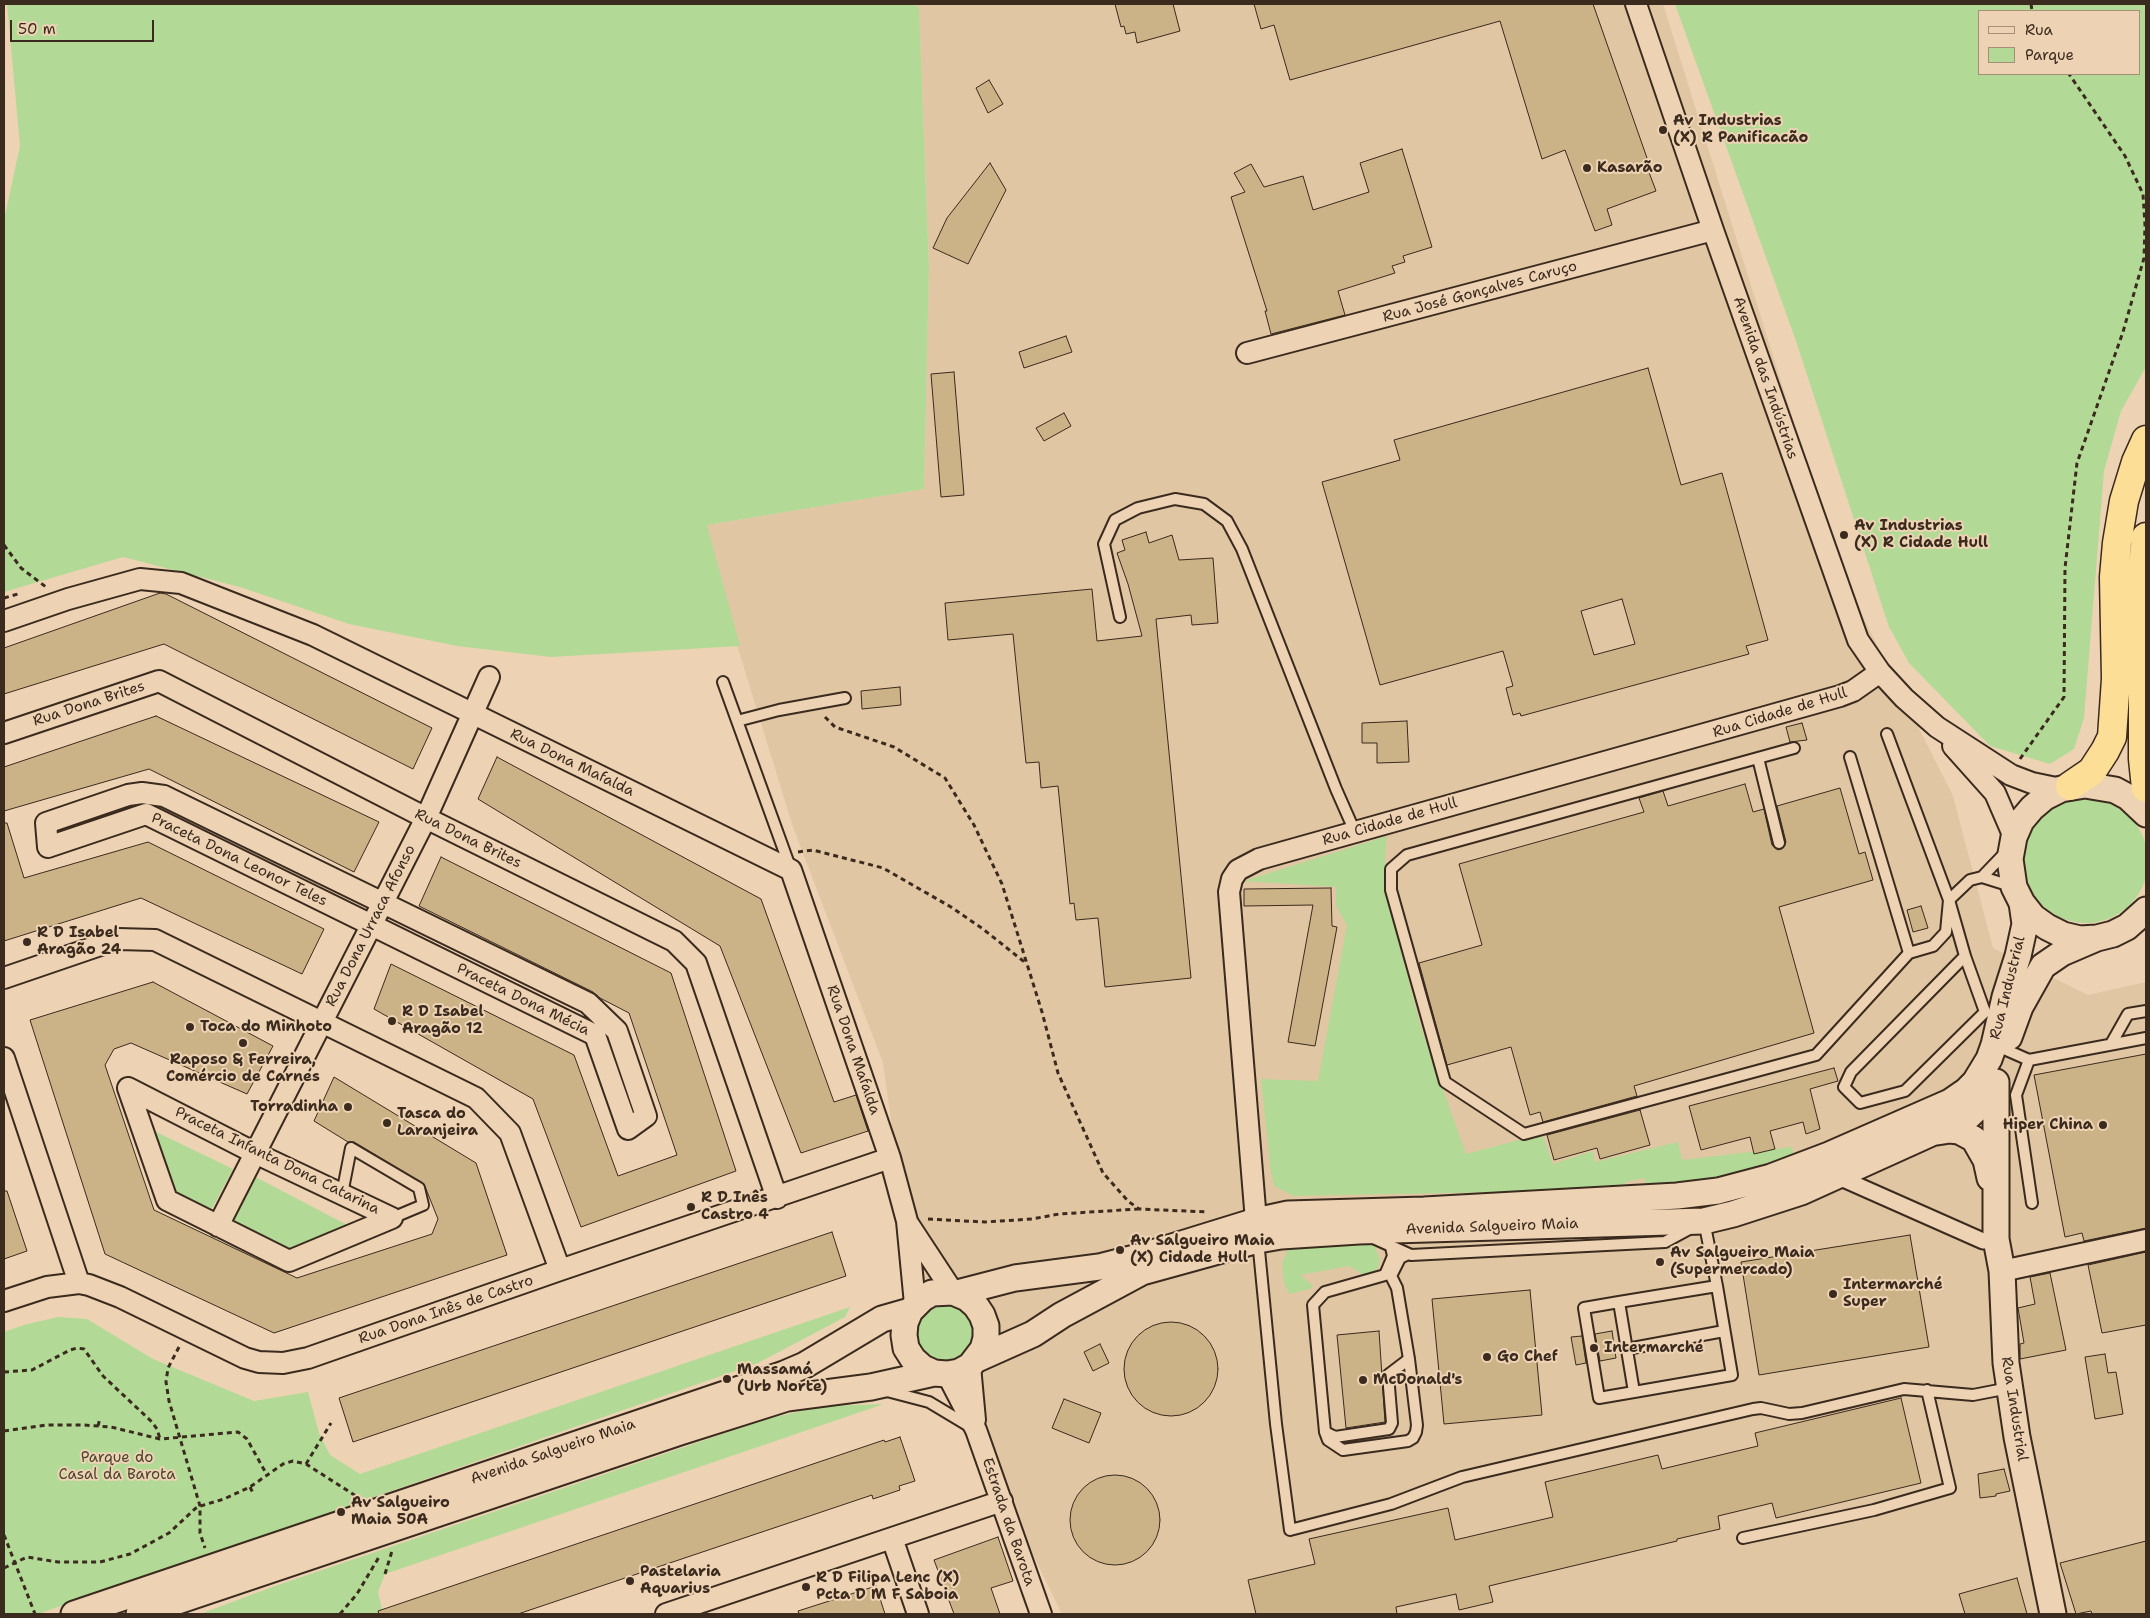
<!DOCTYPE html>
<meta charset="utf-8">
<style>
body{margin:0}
#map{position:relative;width:2150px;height:1618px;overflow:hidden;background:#edd3b4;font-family:"Shantell Sans",sans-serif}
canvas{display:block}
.frame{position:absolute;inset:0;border:5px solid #3b2a1e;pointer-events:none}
.legend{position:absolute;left:1978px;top:10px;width:162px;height:65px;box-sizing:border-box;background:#edd3b4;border:1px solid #a68f78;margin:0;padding:6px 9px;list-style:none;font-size:15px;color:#3b2a1e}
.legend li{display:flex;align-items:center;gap:10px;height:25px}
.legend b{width:25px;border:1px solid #a68f78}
.scale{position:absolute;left:10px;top:20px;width:144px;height:22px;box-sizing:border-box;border:2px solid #3b2a1e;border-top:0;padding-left:6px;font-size:15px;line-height:18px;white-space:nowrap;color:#3b2a1e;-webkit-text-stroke:4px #edd3b4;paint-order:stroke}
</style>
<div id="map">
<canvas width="2150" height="1618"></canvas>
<div class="frame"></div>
<ul class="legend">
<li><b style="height:6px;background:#edd3b4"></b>Rua</li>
<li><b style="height:14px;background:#b2da96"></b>Parque</li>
</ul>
<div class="scale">50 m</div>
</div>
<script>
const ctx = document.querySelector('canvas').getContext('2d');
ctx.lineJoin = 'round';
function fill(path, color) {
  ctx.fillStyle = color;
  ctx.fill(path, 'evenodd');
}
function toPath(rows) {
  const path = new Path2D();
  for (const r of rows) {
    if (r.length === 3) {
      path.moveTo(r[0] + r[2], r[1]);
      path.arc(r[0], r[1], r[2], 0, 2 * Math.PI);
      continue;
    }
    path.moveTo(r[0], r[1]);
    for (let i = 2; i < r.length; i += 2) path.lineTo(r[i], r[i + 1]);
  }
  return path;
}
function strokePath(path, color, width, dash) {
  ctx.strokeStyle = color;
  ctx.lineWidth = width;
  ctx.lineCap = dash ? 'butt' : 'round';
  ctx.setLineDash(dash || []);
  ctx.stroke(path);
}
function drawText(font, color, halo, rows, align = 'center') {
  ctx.font = font + ' "Shantell Sans",sans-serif';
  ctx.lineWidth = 4;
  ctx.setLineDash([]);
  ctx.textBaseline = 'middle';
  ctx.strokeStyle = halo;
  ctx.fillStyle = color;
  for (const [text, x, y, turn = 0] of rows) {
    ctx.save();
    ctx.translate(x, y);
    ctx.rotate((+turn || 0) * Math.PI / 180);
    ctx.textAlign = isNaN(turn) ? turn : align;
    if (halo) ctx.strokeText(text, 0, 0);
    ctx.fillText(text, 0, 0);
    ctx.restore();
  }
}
const built = toPath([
 [913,4,1663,4,1841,573,1953,796,1993,948,2088,995,2146,982,2146,1614,1062,1614,1010,1508,914,1285,883,1063,793,827,732,629,707,525,924,489,929,267,919,9]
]);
const green = toPath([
 [7,4,913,4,919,8,929,267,924,489,707,525,740,646,551,657,457,646,349,624,240,587,123,557,4,592,4,220,20,146],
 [1675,4,2146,4,2146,367,2121,411,2104,471,2084,718,2074,749,2050,764,1990,746,1909,663,1889,627,1796,341],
 [1979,11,2139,11,2139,74,1979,74],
 [2086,861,62],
 [1387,836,1385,859,1393,920,1421,1028,1466,1154,1542,1134,1553,1164,1593,1151,1595,1162,1678,1142,1682,1160,1792,1147,1794,1160,1729,1177,1646,1187,1645,1178,1626,1182,1624,1186,1502,1192,1294,1196,1274,1186,1271,1172,1261,1079,1318,1081,1347,925,1336,906,1336,887,1244,881],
 [148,1128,233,1169,209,1214,174,1195],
 [246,1172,351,1227,286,1254,221,1220],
 [1359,1238,1374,1245,1380,1259,1378,1268,1371,1273,1362,1274,1349,1266,1300,1275,1313,1286,1310,1289,1289,1294,1284,1283,1282,1264,1288,1249,1312,1243],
 [932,1304,962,1305,977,1330,972,1348,957,1360,947,1362,938,1361,922,1350,917,1341,916,1330,918,1320],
 [850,1307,845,1317,758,1363,360,1502,223,1554,162,1570,38,1614,4,1614,4,1332,24,1325,58,1317,87,1319,153,1359,254,1401,308,1392,319,1433,330,1455,360,1474],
 [884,1404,385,1574,378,1592,383,1614,200,1614,275,1586,770,1418,825,1406]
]);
const building = toPath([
 [1115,4,1173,4,1180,31,1137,43,1135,32,1126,34,1124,26,1121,27,1115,4],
 [1254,4,1593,4,1647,158,1644,159,1656,191,1607,209,1612,225,1595,231,1565,150,1542,159,1500,21,1290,80,1274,25,1261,29,1254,4],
 [989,80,1003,104,988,113,976,88,989,80],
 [1402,149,1432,247,1403,256,1405,262,1392,266,1395,273,1338,291,1345,315,1271,334,1265,311,1267,311,1231,197,1245,192,1234,173,1251,164,1264,187,1303,176,1313,210,1369,192,1360,163,1402,149],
 [990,163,1006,190,968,264,933,248,947,218,990,163],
 [1066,336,1072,352,1024,368,1019,352,1066,336],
 [1648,368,1681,485,1722,473,1768,640,1746,646,1749,654,1521,716,1520,713,1513,715,1506,688,1513,686,1503,651,1380,685,1322,482,1400,460,1394,440,1648,368],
 [1622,599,1635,644,1594,655,1581,611,1622,599],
 [954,372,964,495,941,497,931,374,954,372],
 [1064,413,1071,426,1044,441,1036,428,1064,413],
 [1146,532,1149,543,1172,535,1179,560,1213,558,1218,623,1192,625,1191,615,1156,619,1191,978,1105,987,1098,918,1076,920,1074,903,1070,904,1058,786,1041,788,1039,762,1026,763,1013,634,948,640,945,603,1092,589,1097,641,1142,636,1128,584,1117,553,1125,550,1122,540,1146,532],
 [160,593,166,594,432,728,413,769,164,644,4,694,4,648,160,593],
 [900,687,901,705,862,709,861,691,900,687],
 [156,716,379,822,354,872,149,769,4,811,4,767,156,716],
 [1407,721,1409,762,1377,763,1377,743,1362,743,1362,723,1407,721],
 [1802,723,1807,740,1790,742,1786,727,1802,723],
 [497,757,761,899,834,1102,856,1095,868,1131,801,1153,720,946,478,799,497,757],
 [1745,784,1753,812,1764,809,1772,845,1778,850,1783,848,1786,842,1777,806,1840,788,1859,854,1865,852,1873,880,1779,907,1814,1033,1634,1086,1637,1096,1543,1122,1540,1112,1530,1115,1511,1047,1447,1065,1419,963,1482,945,1459,864,1644,812,1639,798,1663,791,1668,806,1745,784],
 [4,823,7,823,24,878,148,842,324,929,302,974,141,898,4,941,4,823],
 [441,857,671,973,736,1171,581,1227,533,1099,374,1009,391,964,574,1055,618,1176,677,1155,629,1013,600,998,593,992,419,906,441,857],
 [1331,888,1332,926,1337,927,1315,1046,1288,1042,1313,905,1244,906,1244,889,1331,888],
 [1921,906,1928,928,1913,932,1907,910,1921,906],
 [153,982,273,1046,247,1094,131,1043,114,1049,105,1065,154,1210,297,1278,432,1234,438,1219,424,1184,354,1142,348,1142,314,1121,334,1077,476,1163,507,1255,274,1333,105,1254,30,1020,153,982],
 [2146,1054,2146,1228,2084,1241,2082,1233,2065,1237,2034,1075,2146,1054],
 [1834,1068,1838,1081,1810,1089,1820,1129,1806,1134,1803,1122,1770,1131,1775,1149,1754,1154,1750,1137,1701,1150,1689,1106,1834,1068],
 [1640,1110,1650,1145,1600,1159,1597,1148,1554,1160,1547,1135,1640,1110],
 [4,1191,7,1191,27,1251,4,1259,4,1191],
 [832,1232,846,1276,353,1442,339,1398,832,1232],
 [1910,1235,1929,1347,1759,1375,1741,1262,1910,1235],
 [2146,1252,2146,1325,2102,1333,2088,1265,2146,1252],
 [2050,1273,2066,1350,2020,1359,2020,1344,2024,1343,2018,1308,2035,1304,2030,1277,2050,1273],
 [1530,1290,1542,1415,1444,1424,1432,1299,1530,1290],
 [1171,1369,47],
 [1379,1331,1385,1422,1346,1428,1337,1335,1379,1331],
 [1612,1331,1616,1358,1600,1361,1595,1334,1612,1331],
 [1582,1336,1586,1363,1576,1365,1571,1337,1582,1336],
 [1100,1344,1109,1363,1093,1371,1084,1352,1100,1344],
 [2105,1354,2108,1373,2116,1372,2123,1414,2095,1419,2085,1357,2105,1354],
 [1901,1398,1921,1483,1776,1518,1772,1503,1718,1516,1720,1529,1677,1539,1677,1541,1489,1586,1493,1602,1459,1610,1456,1594,1396,1607,1397,1614,1256,1614,1248,1580,1315,1564,1309,1539,1448,1508,1455,1540,1553,1517,1545,1482,1658,1455,1662,1469,1758,1446,1755,1433,1901,1398],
 [1064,1399,1101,1413,1089,1443,1052,1428,1064,1399],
 [900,1437,915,1481,899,1486,900,1490,873,1499,872,1495,518,1614,379,1614,378,1611,884,1440,885,1442,900,1437],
 [2004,1469,2010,1491,1996,1494,1996,1496,1980,1498,1978,1474,2004,1469],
 [1115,1520,45],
 [998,1537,1013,1581,991,1588,1000,1614,954,1614,934,1560,998,1537],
 [2146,1541,2146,1614,2092,1614,2091,1611,2076,1614,2060,1563,2146,1541],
 [2017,1578,2027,1614,1965,1614,1959,1594,2017,1578],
 [876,1586,885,1614,799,1614,798,1611,876,1586]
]);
const path = toPath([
 [2031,4,2032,11],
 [4,545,21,568,46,587],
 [4,598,18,594],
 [825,717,835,727,894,747,945,778,974,825,1002,884,1042,1012,1058,1073,1103,1173,1128,1201,1139,1209,1208,1212],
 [2020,759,2064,697,2065,568,2077,463,2123,332,2144,258,2145,225,2143,194,2125,156,2069,74],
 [798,852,813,850,883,868,951,907,983,929,1027,964],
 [928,1219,985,1222,1032,1219,1059,1214,1138,1209],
 [179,1347,168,1368,166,1382,169,1401,200,1506,200,1533,205,1548],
 [4,1372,32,1370,70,1350,77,1348,84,1349,103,1376,152,1422,157,1429,160,1439],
 [98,1426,100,1418],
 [4,1431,47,1425,83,1425,111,1427,160,1439,238,1432,247,1439,267,1475],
 [306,1464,331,1423],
 [250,1487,253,1493],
 [4,1535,35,1614],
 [4,1568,27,1557,58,1562,100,1562,130,1554,169,1533,197,1507,224,1499,250,1487,283,1464,293,1461,306,1464,356,1496],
 [385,1574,392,1551],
 [340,1614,357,1594,379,1557]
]);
const service = toPath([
 [1120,617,1104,544,1115,520,1138,508,1175,499,1204,504,1227,521,1242,549,1336,789,1355,832],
 [723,682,790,867],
 [737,721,779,710,845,698],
 [1887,734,1949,900,1965,956,1851,1072,1844,1087,1860,1103,1905,1091,1985,1012,1965,956],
 [1794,748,1407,855,1391,869,1391,890,1445,1082,1524,1134,1816,1055,1909,953],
 [1850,757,1909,953,1933,946,1946,932,1949,900,1970,880,1982,877],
 [1758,758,1779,843],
 [2006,852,1982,877,2014,887],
 [2111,1044,2128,1014,2146,1011],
 [1995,1045,2029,1060,2146,1038],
 [2029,1060,2016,1095,2032,1203],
 [342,1194,351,1148,419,1188,423,1205,392,1218],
 [1702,1222,1704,1221,1717,1286,1732,1375,1634,1392,1619,1302,1717,1286],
 [1371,1237,1411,1255,1665,1242,1689,1229],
 [1258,1240,1276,1424,1290,1530,1391,1504,1462,1477,1753,1409,1761,1408,1789,1414,1802,1413,1904,1389,1973,1395,2009,1388],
 [1391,1247,1393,1256,1385,1275,1325,1292,1313,1305,1325,1432,1335,1437,1389,1429,1392,1423,1388,1375,1409,1359,1397,1288,1391,1276,1400,1258,1408,1254],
 [1619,1302,1584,1308,1599,1398,1634,1392],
 [1627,1349,1724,1331],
 [887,1391,929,1402,969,1426],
 [1325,1432,1328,1440,1343,1450,1408,1441,1413,1438,1416,1432,1417,1425,1409,1359],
 [1743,1538,1874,1510,1950,1488,1927,1390]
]);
const pedestrian = toPath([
 [1834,1175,1983,1241,1996,1239]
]);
const minor = toPath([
 [1636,4,1713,230,1858,640,1880,672,1904,698,1937,727,2011,775,2032,783,2061,789],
 [1247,353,1713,230],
 [4,621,68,599,140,579,181,583,313,635,791,870,890,1158,907,1221,915,1304],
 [4,733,159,681,426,818,674,941,696,963,777,1198],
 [1953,746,1995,793,2014,837],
 [142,793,164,796,588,1003,617,1031,646,1116,628,1129,595,1035,146,814,48,847,46,823,128,795,142,793],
 [4,978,118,939,155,940,476,1098,510,1133,560,1270],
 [4,1058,79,1283],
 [128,1088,255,1153,392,1218,289,1261,167,1200,128,1088],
 [1256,1221,1229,892,1232,879,1238,870,1259,859,1840,696,1853,691,1880,672],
 [909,1225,953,1292],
 [218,1226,426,818,489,677],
 [2002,1271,2146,1240],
 [4,1301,47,1287,79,1283,89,1285,120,1297,245,1358,259,1362,283,1363,308,1358,560,1270,890,1158],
 [970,1366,975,1420],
 [947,1374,976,1430,1041,1614],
 [892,1538,918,1614],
 [666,1614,1002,1501]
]);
const tertiary = toPath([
 [2146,814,2128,797,2115,790,2085,785,2061,789,2045,797,2032,808,2021,821,2014,837,2010,859,2014,887,2022,903,2033,917,2047,927,2063,935,2080,939,2097,938,2113,934,2127,927,2146,910],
 [2009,1037,2020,1007,2043,966,2062,953,2097,938],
 [1996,1082,1996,1239,2002,1271,2006,1363,2017,1437,2053,1614],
 [1937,1132,1950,1130,1959,1131,1974,1139,1986,1160,1990,1178],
 [957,1293,1015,1278,1099,1267,1146,1255,1256,1221,1288,1214,1424,1210,1677,1196,1718,1191,1771,1177,1829,1155,1950,1102,1966,1091,1975,1082,1989,1059,1994,1045,2005,997,2018,956,2025,924,2022,903],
 [977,1359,1033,1334,1062,1315,1142,1272,1258,1240,1281,1236,1359,1231,1704,1221,1733,1214,1801,1192,1969,1116,1986,1100,1996,1083],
 [74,1614,784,1374,805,1365,882,1319,910,1311],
 [139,1614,680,1432,787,1398,871,1387,934,1373,947,1374,959,1372,970,1366,983,1349,986,1338,986,1326,982,1315,976,1306,967,1298,953,1292,932,1293,923,1298,910,1311,905,1323,904,1335,906,1348,913,1359,923,1368,934,1373]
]);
const motorway = toPath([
 [2146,537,2140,596,2143,674,2143,759,2146,788],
 [2070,786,2092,771,2105,751,2112,737,2116,679,2114,577,2117,543,2124,501,2136,462,2146,440]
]);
const markers = [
 [1663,130,5,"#3b2a1e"],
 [1587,168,5,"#3b2a1e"],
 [1844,535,5,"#3b2a1e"],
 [27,942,5,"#3b2a1e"],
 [392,1021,5,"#3b2a1e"],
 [190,1027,5,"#3b2a1e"],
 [243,1043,5,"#3b2a1e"],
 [348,1107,5,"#3b2a1e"],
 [387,1123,5,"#3b2a1e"],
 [2103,1125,5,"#3b2a1e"],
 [691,1207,5,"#3b2a1e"],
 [1120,1250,5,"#3b2a1e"],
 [1660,1262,5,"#3b2a1e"],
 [1833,1294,5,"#3b2a1e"],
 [1594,1348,5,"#3b2a1e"],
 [1487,1357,5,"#3b2a1e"],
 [727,1379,5,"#3b2a1e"],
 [1363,1380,5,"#3b2a1e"],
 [341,1512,5,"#3b2a1e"],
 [630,1581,5,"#3b2a1e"],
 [806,1587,5,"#3b2a1e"]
];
const poiNames = [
 ["Av Industrias",1673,121],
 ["(X) R Panificacão",1673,138],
 ["Kasarão",1597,168],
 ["Av Industrias",1854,526],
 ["(X) R Cidade Hull",1854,543],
 ["R D Isabel",37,933],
 ["Aragão 24",37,950],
 ["R D Isabel",402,1012],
 ["Aragão 12",402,1029],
 ["Toca do Minhoto",200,1027],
 ["Raposo & Ferreira,",243,1060,"center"],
 ["Comércio de Carnes",243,1077,"center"],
 ["Torradinha",338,1107,"right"],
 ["Tasca do",397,1114],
 ["Laranjeira",397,1131],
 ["Hiper China",2093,1125,"right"],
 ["R D Inês",701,1198],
 ["Castro 4",701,1215],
 ["Av Salgueiro Maia",1130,1241],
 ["(X) Cidade Hull",1130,1258],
 ["Av Salgueiro Maia",1670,1253],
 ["(Supermercado)",1670,1270],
 ["Intermarché",1843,1285],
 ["Super",1843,1302],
 ["Intermarché",1604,1348],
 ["Go Chef",1497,1357],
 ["Massamá",737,1370],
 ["(Urb Norte)",737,1387],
 ["McDonald's",1373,1380],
 ["Av Salgueiro",351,1503],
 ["Maia 50A",351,1520],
 ["Pastelaria",640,1572],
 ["Aquarius",640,1589],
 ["R D Filipa Lenc (X)",816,1578],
 ["Pcta D M F Saboia",816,1595]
];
const streetNames = [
 ["Rua José Gonçalves Caruço",1480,292,-15],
 ["Avenida das Indústrias",1765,378,71],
 ["Rua Dona Brites",89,704,-18],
 ["Rua Cidade de Hull",1780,713,-17],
 ["Rua Dona Mafalda",572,763,26],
 ["Rua Cidade de Hull",1390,822,-16],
 ["Rua Dona Brites",468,839,26],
 ["Praceta Dona Leonor Teles",239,860,26],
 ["Rua Dona Urraca Afonso",371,926,-63],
 ["Rua Industrial",2008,988,-76],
 ["Praceta Dona Mécia",523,1000,26],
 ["Rua Dona Mafalda",853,1050,71],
 ["Praceta Infanta Dona Catarina",277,1161,26],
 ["Avenida Salgueiro Maia",1492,1227,-2],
 ["Rua Dona Inês de Castro",446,1310,-19],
 ["Rua Industrial",2014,1409,81],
 ["Avenida Salgueiro Maia",553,1452,-19],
 ["Estrada da Barota",1008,1522,71]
];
const parkNames = [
 ["Parque do",117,1458],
 ["Casal da Barota",117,1475]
];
fill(built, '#e0c6a3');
fill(green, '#b2da96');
fill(building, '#cbb387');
strokePath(building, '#3b2a1e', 1);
strokePath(service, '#3b2a1e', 14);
strokePath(pedestrian, '#3b2a1e', 19);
strokePath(minor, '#3b2a1e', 24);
strokePath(tertiary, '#3b2a1e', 29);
strokePath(motorway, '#3b2a1e', 31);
strokePath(path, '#3b2a1e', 3, [5, 4]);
strokePath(service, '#edd3b4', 10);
strokePath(pedestrian, '#edd3b4', 15);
strokePath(minor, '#edd3b4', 20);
strokePath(tertiary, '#edd3b4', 25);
strokePath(motorway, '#fdde96', 28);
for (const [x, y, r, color] of markers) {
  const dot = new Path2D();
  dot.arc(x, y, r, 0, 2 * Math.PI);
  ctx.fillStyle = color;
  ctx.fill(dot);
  strokePath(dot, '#edd3b4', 2);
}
drawText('bold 15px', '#3b2a1e', '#edd3b4', poiNames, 'left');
drawText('15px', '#3b2a1e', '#edd3b4', streetNames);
drawText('15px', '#4d4430', '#edd3b4', parkNames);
</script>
